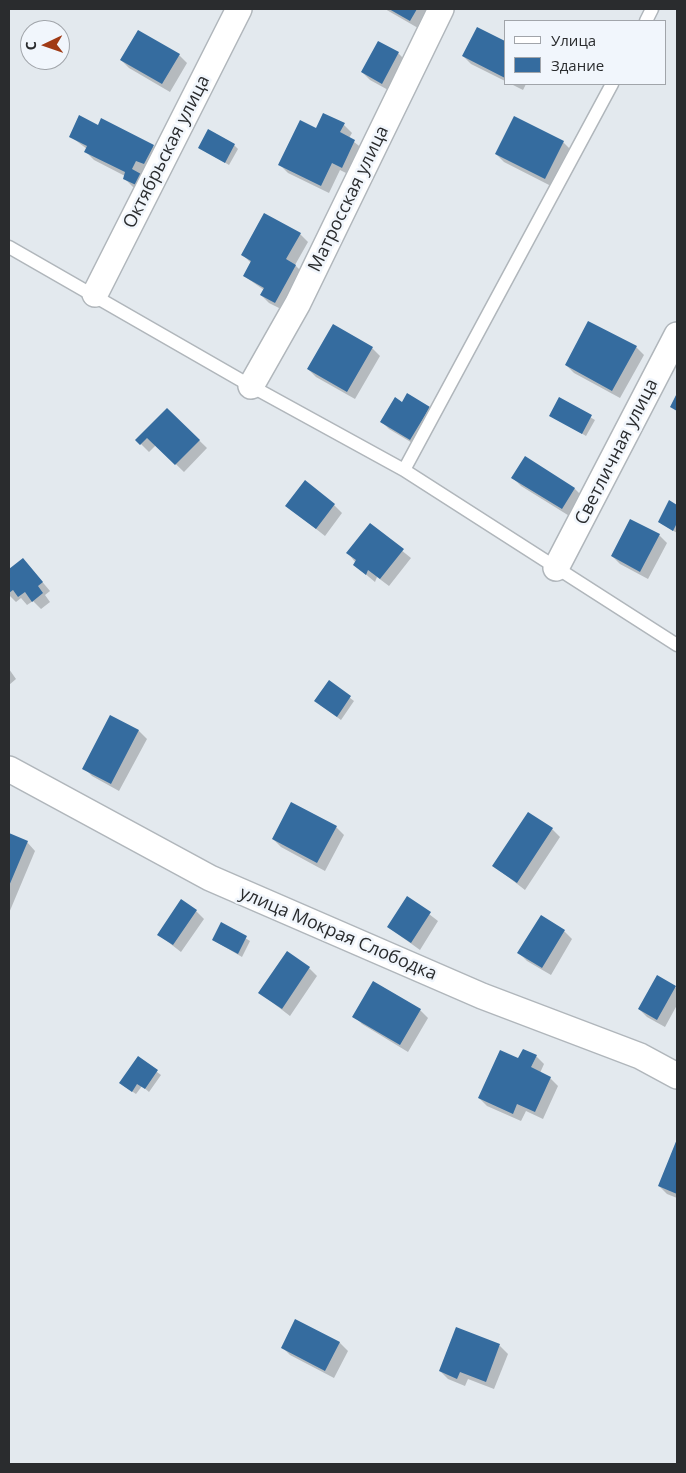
<!DOCTYPE html>
<meta charset="utf-8">
<style>
body{margin:0}
#map{position:relative;width:686px;height:1473px;overflow:hidden;background:#e3e9ee;font-family:"Open Sans",sans-serif}
canvas{display:block}
.frame{position:absolute;inset:0;border:10px solid #2a2c2e;pointer-events:none}
.legend{position:absolute;left:504px;top:20px;width:162px;height:65px;box-sizing:border-box;background:#f1f6fc;border:1px solid #a1a5aa;margin:0;padding:6px 9px;list-style:none;font-size:15px;color:#2a2c2e}
.legend li{display:flex;align-items:center;gap:10px;height:25px}
.legend b{width:25px;border:1px solid #a1a5aa}
.north{position:absolute;left:20px;top:20px;width:50px;height:50px;box-sizing:border-box;background:#f1f6fc;border:1px solid #a1a5aa;border-radius:50%;rotate:267deg;font-size:14px;font-weight:700;line-height:20px;text-align:center;color:#2a2c2e}
.north::after{content:'';display:block;margin:auto;width:18px;height:22px;background:#a03a15;clip-path:polygon(50% 0,100% 100%,50% 72%,0 100%)}
</style>
<div id="map">
<canvas width="686" height="1473"></canvas>
<div class="frame"></div>
<ul class="legend">
<li><b style="height:6px;background:#fff"></b>Улица</li>
<li><b style="height:14px;background:#356c9f"></b>Здание</li>
</ul>
<div class="north">С</div>
</div>
<script>
const ctx = document.querySelector('canvas').getContext('2d');
ctx.lineJoin = 'round';
function fill(path, color) {
  ctx.fillStyle = color;
  ctx.fill(path, 'evenodd');
}
function toPath(rows) {
  const path = new Path2D();
  for (const r of rows) {
    path.moveTo(r[0], r[1]);
    for (let i = 2; i < r.length; i += 2) path.lineTo(r[i], r[i + 1]);
  }
  return path;
}
function strokePath(path, color, width, dash) {
  ctx.strokeStyle = color;
  ctx.lineWidth = width;
  ctx.lineCap = dash ? 'butt' : 'round';
  ctx.setLineDash(dash || []);
  ctx.stroke(path);
}
function drawText(font, color, halo, rows, align = 'center') {
  ctx.font = font + ' "Open Sans",sans-serif';
  ctx.lineWidth = 5;
  ctx.setLineDash([]);
  ctx.textBaseline = 'middle';
  ctx.strokeStyle = halo;
  ctx.fillStyle = color;
  for (const [text, x, y, turn = 0] of rows) {
    ctx.save();
    ctx.translate(x, y);
    ctx.rotate((+turn || 0) * Math.PI / 180);
    ctx.textAlign = isNaN(turn) ? turn : align;
    if (halo) ctx.strokeText(text, 0, 0);
    ctx.fillText(text, 0, 0);
    ctx.restore();
  }
}
const shadow = toPath([
 [385,9,429,9,418,28],
 [505,42,505,81,471,64,463,56],
 [398,53,406,61,390,91,370,80,362,72],
 [179,55,187,63,170,92,129,68,121,60],
 [511,84,526,84,523,90],
 [344,125,352,133,349,138,363,149,350,175,340,170,329,193,288,173,280,165,316,129],
 [98,126,153,146,161,154,152,172,144,168,141,175,149,183,144,192,133,187,125,179,125,176,94,160,86,152,87,149,70,136],
 [563,142,571,150,553,187,504,162,496,154],
 [234,145,238,149,229,165,200,148],
 [300,234,308,242,295,265,304,274,283,310,269,303,261,295,264,290,244,276,251,263,243,255],
 [636,347,644,355,620,398,574,373,566,365],
 [372,348,380,356,355,399,316,377,308,369],
 [407,395,429,408,437,416,419,447,389,429,381,421,402,403],
 [559,399,595,420,586,436,550,415],
 [167,409,207,448,184,472,156,445,149,452,137,440],
 [525,458,575,489,583,497,571,517,521,486,513,478],
 [670,502,677,506,677,533,659,522],
 [334,505,342,513,325,536,287,506],
 [370,525,411,558,389,586,377,577,375,582,363,572,348,553],
 [659,535,667,543,648,579,620,564,612,556],
 [23,559,50,591,45,595,50,602,41,609,33,601,27,605,21,598,16,602,9,595,9,571],
 [9,669,16,679,9,685],
 [329,682,354,701,341,720,320,705],
 [111,717,139,731,147,739,119,791,92,776,84,768],
 [336,827,344,835,325,871,281,847,273,839],
 [552,829,560,837,525,890,494,866],
 [9,835,27,842,35,851,9,913],
 [407,897,438,921,420,950,388,927],
 [196,911,204,919,181,952,159,935],
 [541,917,564,931,572,939,551,975,527,961,519,953],
 [222,924,250,941,242,957,213,940],
 [309,968,317,976,290,1016,260,993],
 [675,987,677,989,677,1005,665,1027,647,1017,639,1009],
 [420,1010,428,1018,408,1052,362,1024,354,1016],
 [536,1056,544,1064,540,1073,550,1078,558,1086,543,1119,526,1111,521,1121,487,1106,479,1098,518,1060],
 [138,1058,161,1075,149,1092,142,1086,136,1094,124,1086],
 [677,1142,677,1198,667,1194,659,1186],
 [296,1321,340,1343,348,1351,334,1378,290,1355,282,1347],
 [457,1329,500,1346,508,1354,494,1389,468,1379,465,1386,448,1379,440,1371]
]);
const building = toPath([
 [389,9,417,9,410,21],
 [477,27,505,41,505,78,462,56],
 [138,30,180,54,162,84,120,60],
 [378,41,399,52,382,84,361,72],
 [323,113,345,123,340,132,355,140,342,168,332,163,321,186,278,165,300,120,316,128],
 [79,115,98,125,101,118,154,145,144,164,136,161,132,169,141,174,136,185,123,179,125,172,84,152,87,146,69,137],
 [514,116,564,141,545,179,495,154],
 [208,129,235,144,225,163,198,148],
 [264,213,301,233,286,259,296,265,275,303,260,295,264,288,243,276,251,261,241,255],
 [588,321,637,346,612,391,565,365],
 [333,324,373,347,347,392,307,369],
 [407,393,430,407,410,440,380,422,395,397,402,402],
 [677,393,677,411,670,407],
 [559,397,592,415,582,434,549,416],
 [167,408,200,440,175,465,147,438,140,445,135,440],
 [525,456,575,488,562,509,511,478],
 [305,480,335,504,316,529,285,506],
 [669,500,677,505,677,523,673,531,658,522],
 [630,519,660,534,640,572,611,556],
 [370,523,404,549,380,579,368,570,366,575,353,565,356,560,346,553],
 [23,558,43,582,38,586,43,593,32,602,25,592,18,597,13,590,9,593,9,569],
 [329,680,351,696,337,717,314,701],
 [110,715,139,730,111,784,82,769],
 [291,802,337,826,317,863,272,839],
 [528,812,553,828,517,883,492,866],
 [9,833,28,841,9,886],
 [407,896,431,912,411,943,387,927],
 [181,899,197,910,173,945,157,935],
 [541,915,565,930,542,968,517,953],
 [221,922,247,936,238,954,212,940],
 [287,951,310,967,282,1009,258,993],
 [657,975,676,986,657,1020,638,1009],
 [373,981,421,1009,400,1045,352,1017],
 [523,1049,537,1055,531,1067,551,1077,535,1112,517,1104,513,1114,478,1098,500,1050,518,1058],
 [138,1056,158,1070,145,1089,137,1084,132,1092,119,1083],
 [677,1139,677,1194,658,1186],
 [295,1319,340,1342,325,1371,281,1348],
 [456,1327,500,1344,486,1382,460,1372,457,1379,439,1371]
]);
const service = toPath([
 [646,21,652,9],
 [9,247,251,386,404,470,677,645],
 [404,470,612,84]
]);
const minor = toPath([
 [95,294,239,9],
 [251,386,298,303,441,9],
 [556,568,677,335],
 [9,769,210,878,482,996,640,1056,677,1076]
]);
const streetNames = [
 ["Октябрьская улица",167,152,-63],
 ["Матросская улица",349,199,-64],
 ["Светличная улица",617,452,-63],
 ["улица Мокрая Слободка",338,934,23]
];
fill(shadow, '#0003');
fill(building, '#356c9f');
strokePath(service, '#b0b6bb', 15);
strokePath(minor, '#b0b6bb', 28);
strokePath(service, '#fff', 12);
strokePath(minor, '#fff', 25);
drawText('18px', '#2a2c2e', '#f1f6fc', streetNames);
</script>
